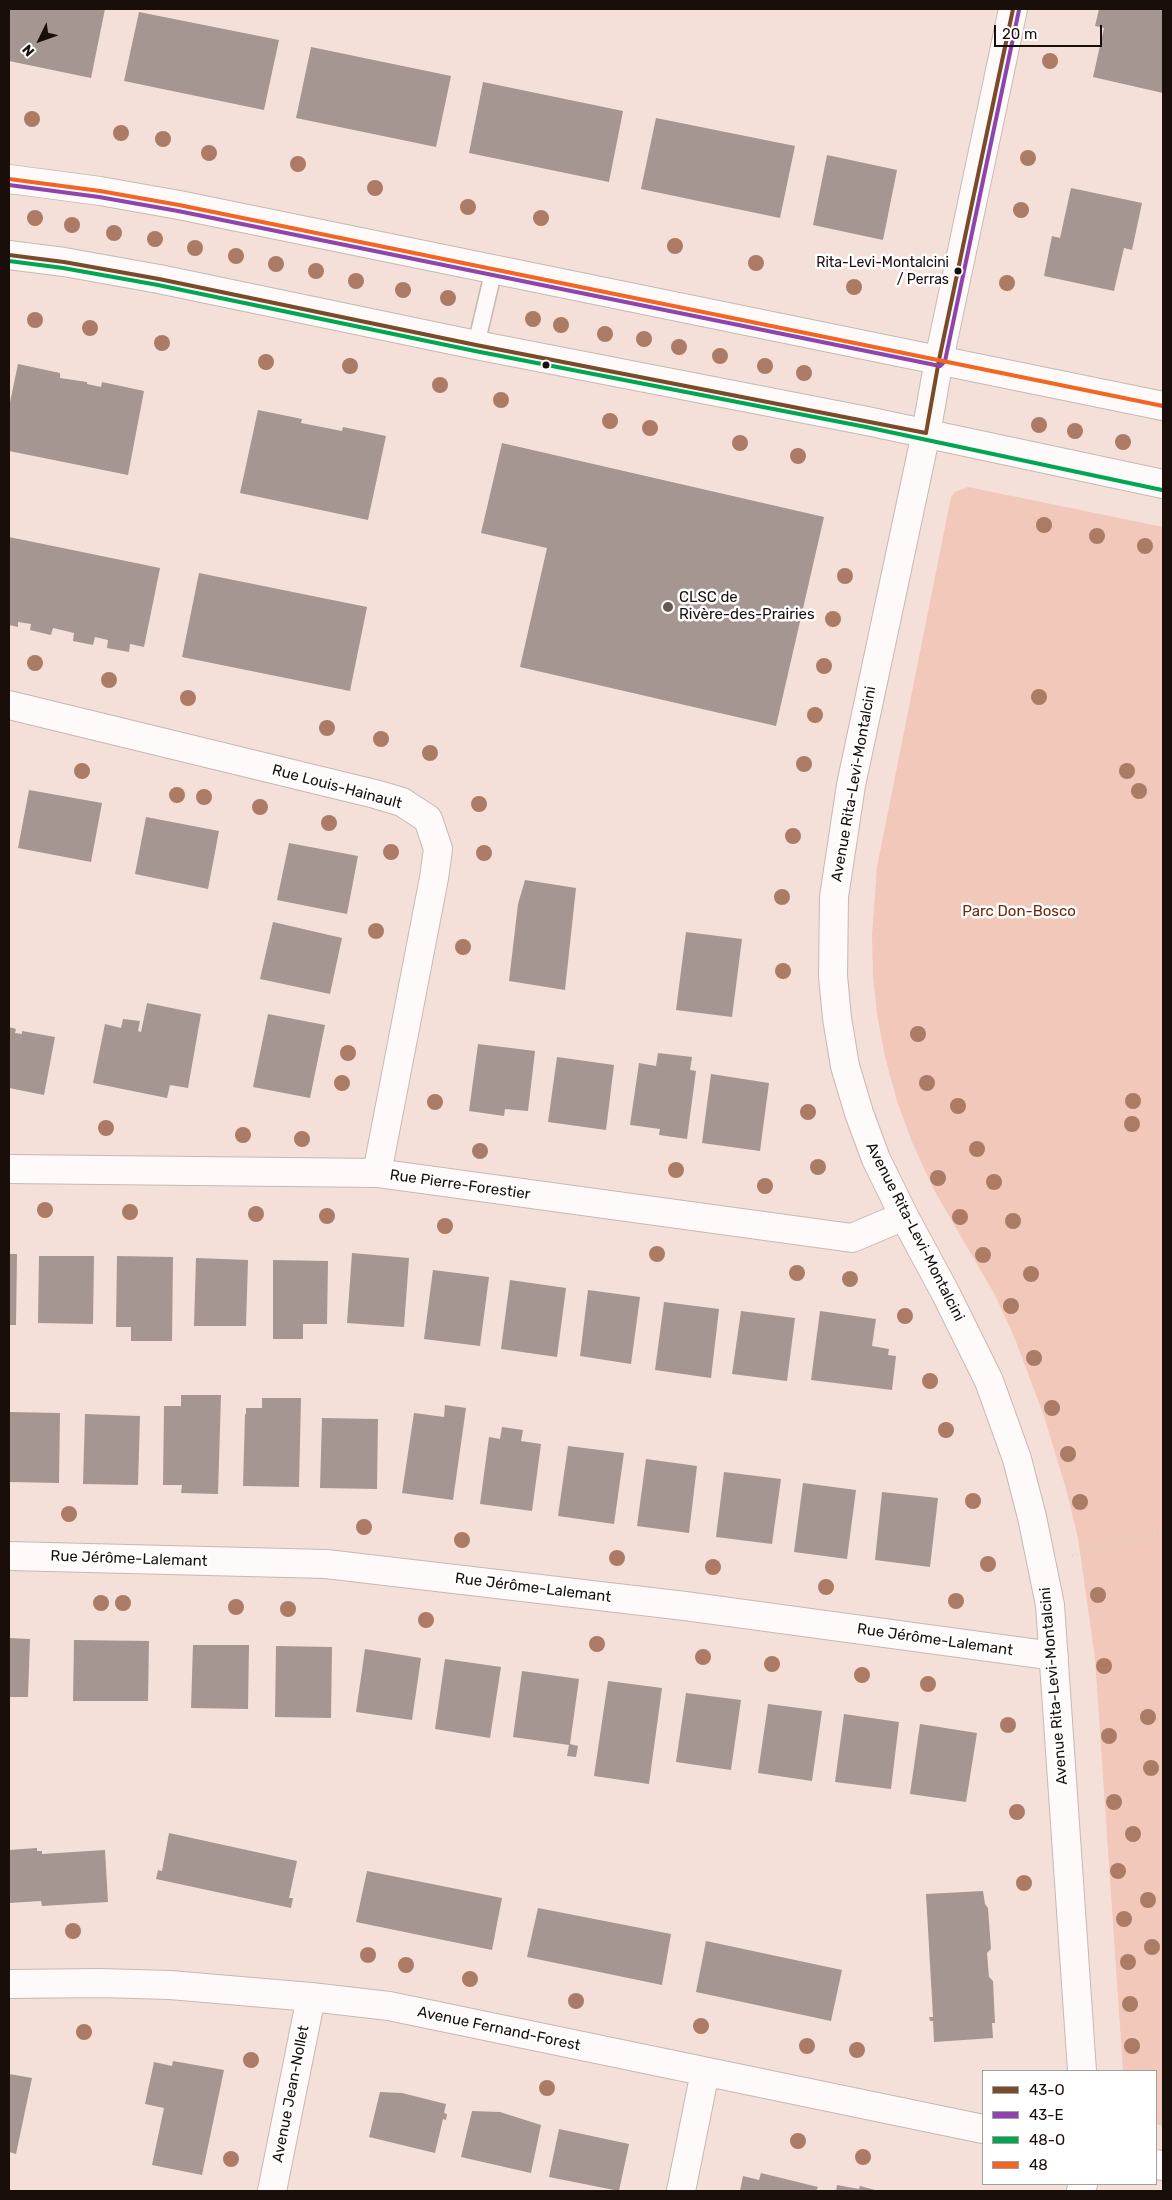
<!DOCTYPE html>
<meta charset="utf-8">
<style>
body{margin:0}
#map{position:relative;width:1172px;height:2200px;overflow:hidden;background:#f4e0d8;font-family:Rubik,sans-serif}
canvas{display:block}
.frame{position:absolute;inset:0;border:10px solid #1a0e0a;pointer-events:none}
.legend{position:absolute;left:982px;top:2070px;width:175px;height:115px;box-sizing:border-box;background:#fff;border:1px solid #a39f9d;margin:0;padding:6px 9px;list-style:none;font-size:15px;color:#1a0e0a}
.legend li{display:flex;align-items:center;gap:10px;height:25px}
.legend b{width:25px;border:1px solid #a39f9d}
.north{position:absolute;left:15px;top:15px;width:50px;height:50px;-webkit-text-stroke:4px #fff;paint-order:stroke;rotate:228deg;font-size:14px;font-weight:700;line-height:20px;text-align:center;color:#1a0e0a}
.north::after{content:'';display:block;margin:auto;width:18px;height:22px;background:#1a0e0a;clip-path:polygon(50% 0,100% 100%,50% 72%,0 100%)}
.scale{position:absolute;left:994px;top:25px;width:108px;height:22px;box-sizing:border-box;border:2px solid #1a0e0a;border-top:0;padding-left:6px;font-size:15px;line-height:18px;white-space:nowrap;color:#1a0e0a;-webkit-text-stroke:4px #fff;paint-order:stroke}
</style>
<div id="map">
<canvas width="1172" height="2200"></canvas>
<div class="frame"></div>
<ul class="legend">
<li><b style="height:6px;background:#7a4b2a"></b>43-O</li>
<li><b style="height:6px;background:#8e44ad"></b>43-E</li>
<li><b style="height:6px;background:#00a651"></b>48-O</li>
<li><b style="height:6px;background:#f26522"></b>48</li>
</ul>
<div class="north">N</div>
<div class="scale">20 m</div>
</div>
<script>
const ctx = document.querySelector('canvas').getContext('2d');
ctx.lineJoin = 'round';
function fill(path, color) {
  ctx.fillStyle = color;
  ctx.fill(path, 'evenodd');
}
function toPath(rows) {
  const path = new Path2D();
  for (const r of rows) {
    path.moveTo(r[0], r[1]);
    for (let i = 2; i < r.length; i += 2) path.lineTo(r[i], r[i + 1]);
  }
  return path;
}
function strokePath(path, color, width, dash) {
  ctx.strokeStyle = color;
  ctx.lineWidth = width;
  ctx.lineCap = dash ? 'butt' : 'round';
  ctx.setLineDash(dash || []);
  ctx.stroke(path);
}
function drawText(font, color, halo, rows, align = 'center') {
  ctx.font = font + ' Rubik,sans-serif';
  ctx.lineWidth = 5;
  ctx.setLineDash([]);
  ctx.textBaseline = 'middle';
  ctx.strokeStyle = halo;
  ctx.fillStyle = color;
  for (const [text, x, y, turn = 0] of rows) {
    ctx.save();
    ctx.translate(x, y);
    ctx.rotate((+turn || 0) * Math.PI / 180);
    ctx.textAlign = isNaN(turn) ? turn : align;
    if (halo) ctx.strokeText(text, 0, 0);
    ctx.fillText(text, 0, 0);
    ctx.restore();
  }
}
const green = toPath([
 [968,487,1163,527,1163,2126,1156,2124,1156,2071,1123,2071,1095,1658,1078,1538,1066,1489,1044,1416,1015,1339,995,1295,934,1190,912,1142,897,1101,885,1057,877,1014,873,976,872,935,877,867,951,497,955,492]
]);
const building = toPath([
 [9,9,105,9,91,78,9,61],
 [1099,9,1163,9,1163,93,1093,77,1104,28,1095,26],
 [139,12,279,40,264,110,124,81],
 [311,47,451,76,436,147,296,118],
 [483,82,623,111,609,182,469,153],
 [656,118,795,146,780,218,641,189],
 [827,155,897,170,883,240,813,225],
 [1071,188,1142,203,1132,250,1124,248,1114,291,1044,276,1052,236,1060,238],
 [18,364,60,373,60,378,87,382,87,384,101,387,102,382,144,391,128,475,9,451,9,407],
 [258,410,302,419,301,423,342,431,343,427,386,436,368,520,240,493],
 [502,443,824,517,776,726,520,667,547,548,481,533],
 [9,537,160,568,144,647,130,644,129,652,107,648,108,640,95,637,93,645,73,641,74,633,53,628,51,635,30,630,31,624,18,622,18,627,9,625],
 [199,573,367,607,350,691,182,657],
 [29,790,102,803,91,862,18,848],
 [146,817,219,831,208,889,135,874],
 [289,843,358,856,347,914,277,900],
 [525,880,576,888,565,990,509,981,518,904],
 [273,922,342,938,330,994,260,979],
 [686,932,742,939,732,1017,676,1010],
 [147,1003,201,1014,188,1088,170,1085,167,1098,93,1083,105,1024,121,1028,123,1019,140,1021,138,1031,141,1032],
 [268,1014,325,1025,310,1098,253,1087],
 [9,1027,16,1029,15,1033,22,1034,22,1031,55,1037,44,1095,9,1088],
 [478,1044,535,1051,528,1111,505,1109,504,1116,469,1111],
 [658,1053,692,1057,690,1070,696,1071,687,1139,659,1135,660,1129,630,1125,639,1063,656,1066],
 [557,1057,614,1065,606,1130,548,1122],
 [711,1074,769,1083,760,1151,702,1143],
 [352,1253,409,1258,404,1327,347,1323],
 [9,1254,17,1254,16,1325,9,1325],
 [39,1256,94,1256,93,1324,38,1323],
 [117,1256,173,1257,172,1341,131,1341,131,1327,116,1327],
 [196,1258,248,1260,246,1326,194,1326],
 [273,1260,328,1261,327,1324,303,1324,303,1339,273,1339],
 [433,1270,489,1277,480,1346,424,1339],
 [510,1280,566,1288,557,1357,501,1349],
 [588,1290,640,1297,631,1364,580,1356],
 [664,1302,719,1309,711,1378,655,1370],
 [741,1311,795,1318,787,1381,732,1374],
 [820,1311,876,1319,872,1346,889,1349,888,1355,896,1356,892,1390,811,1380],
 [181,1395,221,1395,218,1494,181,1493,182,1485,163,1485,164,1406,181,1406],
 [262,1398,301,1398,299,1487,243,1486,245,1414,246,1414,246,1408,262,1408],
 [445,1405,466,1408,453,1500,402,1493,414,1413,444,1417],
 [9,1412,60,1413,59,1483,9,1482],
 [85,1414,140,1416,138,1485,83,1484],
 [322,1418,378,1419,377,1489,320,1488],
 [502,1427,523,1430,521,1441,541,1444,532,1511,480,1504,489,1437,500,1439],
 [568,1446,624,1453,614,1524,558,1516],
 [646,1459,697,1466,689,1533,637,1526],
 [724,1472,781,1479,772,1544,716,1537],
 [803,1483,856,1490,847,1559,794,1552],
 [882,1492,938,1498,930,1567,875,1560],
 [9,1638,30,1639,28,1697,9,1697],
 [74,1640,149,1641,148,1701,73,1701],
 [193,1645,249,1645,248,1709,191,1708],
 [276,1646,332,1647,331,1718,275,1717],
 [365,1649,421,1658,412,1720,356,1712],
 [445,1659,501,1667,490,1738,435,1729],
 [522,1671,579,1679,570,1744,578,1746,576,1757,567,1756,569,1745,513,1737],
 [608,1681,662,1688,649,1784,594,1776],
 [686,1693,741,1700,731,1770,676,1762],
 [768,1704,822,1711,812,1781,758,1773],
 [844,1714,899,1722,891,1789,835,1782],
 [920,1724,977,1733,966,1802,910,1794],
 [169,1833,297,1861,289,1898,293,1898,291,1908,156,1879,158,1870,162,1871],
 [37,1848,37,1851,42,1851,42,1854,105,1850,108,1902,42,1906,41,1901,9,1903,9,1850],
 [367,1871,502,1898,492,1950,356,1922],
 [983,1891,985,1904,988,1908,991,1949,987,1953,989,1977,993,1981,995,2023,992,2023,993,2038,934,2042,933,2021,930,2021,929,2017,933,2017,926,1894],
 [538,1908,671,1934,662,1985,527,1957],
 [706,1941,842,1970,831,2021,696,1992],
 [173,2061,224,2070,202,2175,152,2165,164,2108,145,2104,154,2062,172,2066],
 [9,2074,32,2078,16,2154,9,2152],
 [380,2092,402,2093,446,2104,444,2113,447,2114,446,2120,443,2119,435,2153,369,2137],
 [472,2111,500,2112,541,2125,531,2173,461,2157],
 [559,2129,629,2144,619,2191,549,2177],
 [761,2173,818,2187,816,2191,740,2191,743,2176,759,2180],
 [837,2185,859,2189,860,2186,879,2191,836,2191]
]);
const path = toPath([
 [1072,1556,1163,1532]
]);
const lane = toPath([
 [476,345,494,269]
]);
const street = toPath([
 [1013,9,939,360,926,433,851,785,834,897,833,976,837,1018,845,1066,859,1113,876,1159,904,1216,946,1294,989,1381,1017,1459,1032,1517,1050,1605,1082,2071],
 [9,705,375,794,402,802,428,819,438,849,434,878,377,1173],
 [9,1169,377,1173,852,1238,904,1216],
 [9,1556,326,1564,685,1606,1054,1656],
 [9,1984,100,1983,170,1985,311,1997,389,2006,983,2129],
 [1156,2164,1163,2166],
 [272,2191,311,1997],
 [681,2191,705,2072],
 [1081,2191,1083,2184]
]);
const secondary = toPath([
 [9,179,100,191,179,205,1163,406],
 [9,255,64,262,159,279,476,345,867,421,1163,484]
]);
const bus1 = toPath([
 [9,255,64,262,159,279,476,345,926,433,939,360,1013,9]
]);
const bus2 = toPath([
 [9,185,99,197,178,211,940,366,945,361,1019,10]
]);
const bus3 = toPath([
 [9,261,63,268,158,285,475,351,866,427,1162,490]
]);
const bus4 = toPath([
 [9,179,100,191,179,205,1163,406]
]);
const trees = [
 [1050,61],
 [32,119],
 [121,133],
 [163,139],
 [209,153],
 [1028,158],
 [298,164],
 [375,188],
 [468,207],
 [1021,210],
 [35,218],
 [541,218],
 [72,225],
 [114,233],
 [155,239],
 [675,246],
 [195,248],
 [236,256],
 [756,263],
 [276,264],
 [316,271],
 [356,281],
 [1007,283],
 [854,287],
 [403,290],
 [448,298],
 [533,319],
 [35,320],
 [561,325],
 [90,328],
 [605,334],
 [644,339],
 [162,343],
 [679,347],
 [720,356],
 [266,362],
 [350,366],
 [765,366],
 [804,373],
 [440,385],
 [501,400],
 [610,421],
 [1039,425],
 [650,428],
 [1075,431],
 [1123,442],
 [740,443],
 [798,456],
 [1044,525],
 [1097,536],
 [1145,546],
 [845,576],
 [833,619],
 [35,663],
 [824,666],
 [109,680],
 [1039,697],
 [188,698],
 [815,715],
 [327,728],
 [381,739],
 [430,753],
 [804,764],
 [82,771],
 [1127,771],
 [1139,791],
 [177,795],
 [204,797],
 [479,804],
 [260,807],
 [329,823],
 [793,836],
 [391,852],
 [484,853],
 [782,897],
 [376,931],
 [463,947],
 [783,971],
 [918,1034],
 [348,1053],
 [342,1083],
 [927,1083],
 [1133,1101],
 [435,1102],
 [958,1106],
 [808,1112],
 [1132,1124],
 [106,1128],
 [243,1135],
 [302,1139],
 [977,1149],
 [480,1151],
 [818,1167],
 [676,1170],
 [938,1178],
 [994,1182],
 [765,1186],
 [45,1210],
 [130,1212],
 [256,1214],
 [327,1216],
 [960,1217],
 [1013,1221],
 [445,1226],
 [657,1254],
 [983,1255],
 [797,1273],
 [1031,1274],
 [850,1279],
 [1011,1306],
 [905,1316],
 [1034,1358],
 [930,1381],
 [1052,1408],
 [946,1430],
 [1068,1454],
 [973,1501],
 [1080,1502],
 [69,1514],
 [364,1527],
 [462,1540],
 [617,1558],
 [988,1564],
 [713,1567],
 [826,1587],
 [1098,1595],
 [956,1601],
 [101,1603],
 [123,1603],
 [236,1607],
 [288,1609],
 [426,1620],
 [597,1644],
 [703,1657],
 [772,1664],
 [1104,1666],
 [862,1675],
 [928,1684],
 [1148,1717],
 [1008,1725],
 [1109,1736],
 [1151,1768],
 [1114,1802],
 [1017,1812],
 [1133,1834],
 [1118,1871],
 [1024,1883],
 [1148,1900],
 [1124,1919],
 [73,1931],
 [1152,1947],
 [368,1955],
 [1128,1962],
 [406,1965],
 [470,1979],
 [576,2001],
 [1130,2004],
 [701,2026],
 [84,2032],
 [807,2046],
 [1132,2046],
 [857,2050],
 [251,2060],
 [547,2088],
 [798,2141],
 [863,2157],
 [231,2159]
];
const markers = [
 [958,271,4.5,"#1a0e0a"],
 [546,365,4.5,"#1a0e0a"],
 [668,607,6,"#665852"]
];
const busNames = [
 ["Rita-Levi-Montalcini",949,263],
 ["/ Perras",949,280]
];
const poiNames = [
 ["CLSC de",679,598],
 ["Rivère-des-Prairies",679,615]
];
const streetNames = [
 ["Avenue Rita-Levi-Montalcini",854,784,-80],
 ["Rue Louis-Hainault",337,787,15],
 ["Rue Pierre-Forestier",460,1185,8],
 ["Avenue Rita-Levi-Montalcini",915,1232,63],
 ["Rue Jérôme-Lalemant",129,1559,2],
 ["Rue Jérôme-Lalemant",533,1588,7],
 ["Rue Jérôme-Lalemant",935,1640,8],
 ["Avenue Rita-Levi-Montalcini",1054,1686,-95],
 ["Avenue Fernand-Forest",499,2029,12],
 ["Avenue Jean-Nollet",291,2094,-79]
];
const parkNames = [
 ["Parc Don-Bosco",1019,912]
];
fill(green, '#f1c8b9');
fill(building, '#a59691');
strokePath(lane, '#c7b8b2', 19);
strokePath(street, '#c7b8b2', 30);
strokePath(secondary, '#c7b8b2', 30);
strokePath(path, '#ddd7d5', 3, [1, 4]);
strokePath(lane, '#fdfaf9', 16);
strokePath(street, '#fdfaf9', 28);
strokePath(secondary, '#fdfaf9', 28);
strokePath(bus1, '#7a4b2a', 4);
strokePath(bus2, '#8e44ad', 4);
strokePath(bus3, '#00a651', 4);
strokePath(bus4, '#f26522', 4);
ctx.fillStyle = '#ab7b65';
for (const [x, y] of trees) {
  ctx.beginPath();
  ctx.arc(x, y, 8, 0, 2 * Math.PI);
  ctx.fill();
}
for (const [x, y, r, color] of markers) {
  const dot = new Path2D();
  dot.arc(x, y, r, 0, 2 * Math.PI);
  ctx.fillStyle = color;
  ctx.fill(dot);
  strokePath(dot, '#fff', 2);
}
drawText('14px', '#1a0e0a', '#fff', busNames, 'right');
drawText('15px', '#1a0e0a', '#fff', poiNames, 'left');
drawText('15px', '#1a0e0a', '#fff', streetNames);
drawText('15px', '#702807', '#fff', parkNames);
</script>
